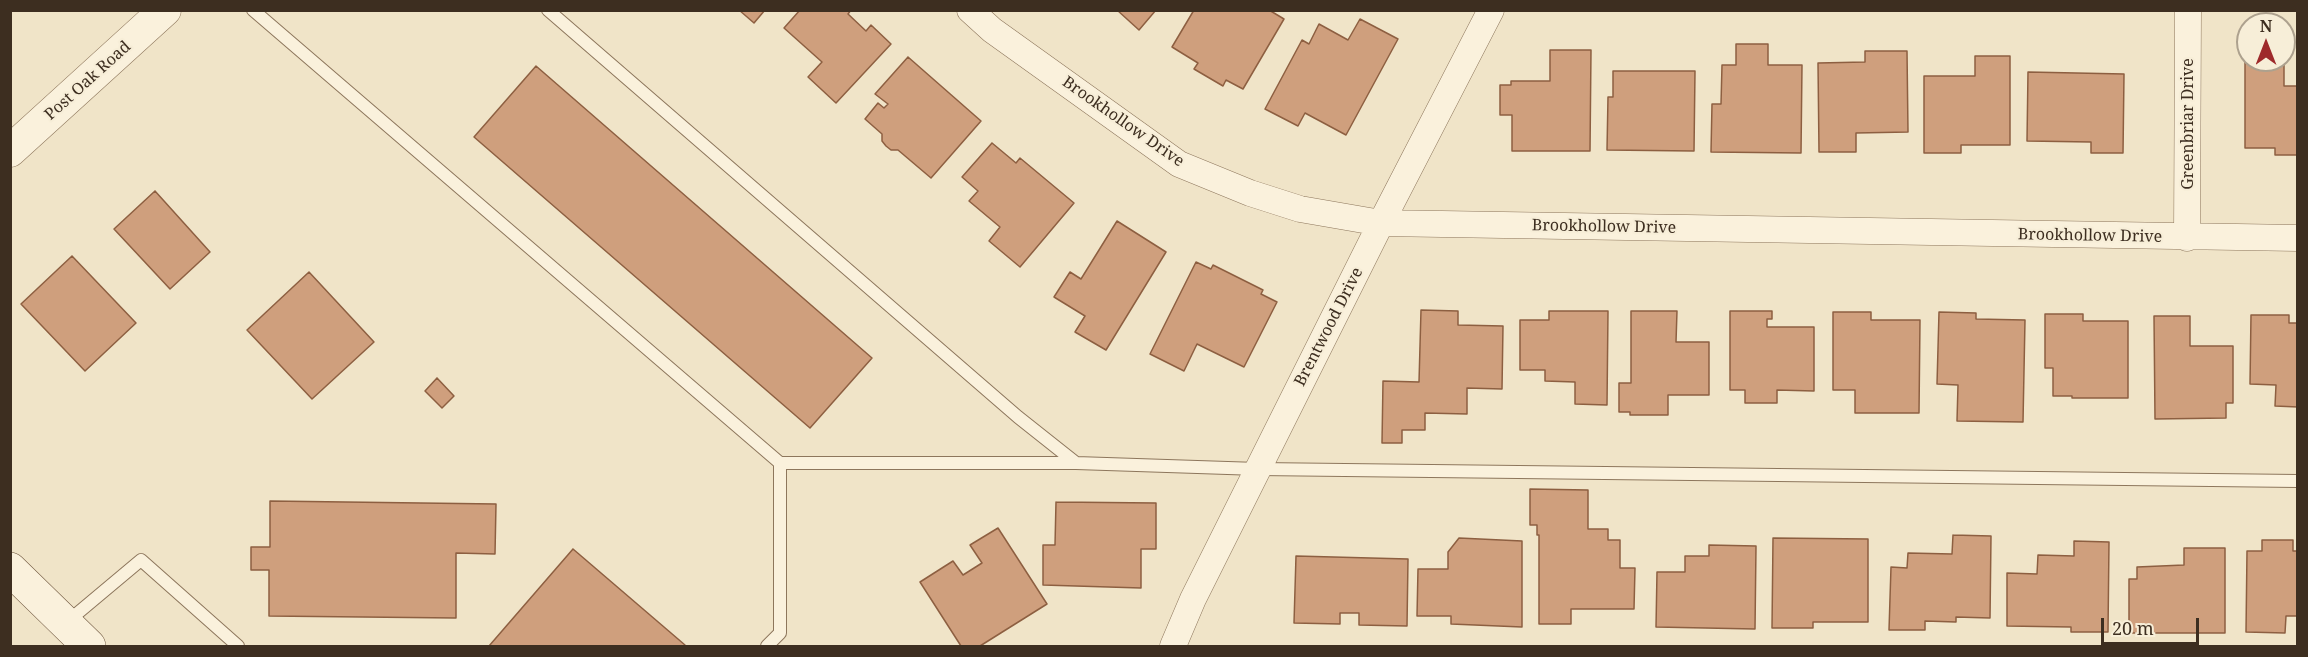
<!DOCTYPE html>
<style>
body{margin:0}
#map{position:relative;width:2308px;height:657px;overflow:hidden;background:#f0e4c8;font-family:"Noto Serif",serif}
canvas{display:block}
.frame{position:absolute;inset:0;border:12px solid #3d2e20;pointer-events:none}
.north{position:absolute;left:2236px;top:12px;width:60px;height:60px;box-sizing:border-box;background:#f7eed8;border:2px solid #ada18e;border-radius:50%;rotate:0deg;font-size:16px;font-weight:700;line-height:24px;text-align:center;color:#3d2e20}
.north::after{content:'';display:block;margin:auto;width:21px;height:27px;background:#9e2a2b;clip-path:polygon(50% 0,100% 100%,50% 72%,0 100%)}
.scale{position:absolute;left:2101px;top:618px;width:98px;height:27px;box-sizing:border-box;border:3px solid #3d2e20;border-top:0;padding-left:8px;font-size:18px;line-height:21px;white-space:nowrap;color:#3d2e20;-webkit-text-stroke:4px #f7eed8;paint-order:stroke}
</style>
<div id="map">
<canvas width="2308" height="657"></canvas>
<div class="frame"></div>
<div class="north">N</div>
<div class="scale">20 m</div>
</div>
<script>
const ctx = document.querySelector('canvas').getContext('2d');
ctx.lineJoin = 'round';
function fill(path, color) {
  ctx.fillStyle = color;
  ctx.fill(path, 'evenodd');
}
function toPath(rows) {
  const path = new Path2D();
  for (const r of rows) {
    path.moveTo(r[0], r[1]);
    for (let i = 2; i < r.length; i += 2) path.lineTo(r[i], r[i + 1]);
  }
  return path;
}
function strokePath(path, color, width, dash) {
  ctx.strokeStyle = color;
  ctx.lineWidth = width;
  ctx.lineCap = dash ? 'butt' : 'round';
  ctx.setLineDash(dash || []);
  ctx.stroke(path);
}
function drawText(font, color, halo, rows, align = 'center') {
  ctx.font = font + ' "Noto Serif",serif';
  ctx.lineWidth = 4.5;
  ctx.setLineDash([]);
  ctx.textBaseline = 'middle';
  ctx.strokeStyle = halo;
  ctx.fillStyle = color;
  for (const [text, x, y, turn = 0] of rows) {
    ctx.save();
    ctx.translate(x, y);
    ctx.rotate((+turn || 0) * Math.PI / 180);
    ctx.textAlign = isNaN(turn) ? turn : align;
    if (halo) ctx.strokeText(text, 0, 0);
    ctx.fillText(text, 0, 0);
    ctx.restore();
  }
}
const building = toPath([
 [739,10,765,10,754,23,739,10],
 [800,10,851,10,848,14,866,31,871,25,891,44,836,103,808,77,822,62,784,28,800,10],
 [1117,10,1156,10,1139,30,1117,10],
 [1194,10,1269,10,1284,19,1243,89,1226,80,1223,86,1194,69,1198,63,1172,47,1194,10],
 [1360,19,1398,39,1346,135,1305,113,1298,126,1265,109,1302,40,1309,44,1319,24,1348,40,1360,19],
 [1736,44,1768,44,1768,65,1802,65,1801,153,1711,152,1712,104,1721,104,1722,65,1736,65,1736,44],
 [2245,45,2248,45,2248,60,2284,60,2284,86,2298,86,2298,155,2275,155,2275,148,2245,148,2245,45],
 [1550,50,1591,50,1590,151,1512,151,1512,115,1500,115,1500,85,1511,85,1511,81,1550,81,1550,50],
 [1865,51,1907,51,1908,132,1856,133,1856,152,1819,152,1818,63,1865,62,1865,51],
 [1975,56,2010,56,2010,145,1961,145,1961,153,1924,153,1924,76,1975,76,1975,56],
 [908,57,981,121,931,178,898,150,891,150,886,146,882,141,882,134,865,119,878,103,884,108,888,104,875,94,908,57],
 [536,66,872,358,810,428,474,137,536,66],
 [1613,71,1695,71,1694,151,1607,150,1608,97,1613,97,1613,71],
 [2028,72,2124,74,2123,153,2091,153,2091,142,2027,141,2028,72],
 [992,143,1016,163,1020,158,1074,203,1020,267,989,241,1000,227,969,201,978,191,962,177,992,143],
 [155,191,210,252,170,289,114,229,155,191],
 [1117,221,1166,252,1106,350,1075,332,1085,316,1054,297,1070,272,1081,279,1117,221],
 [72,256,136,323,85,371,21,304,72,256],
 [1196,262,1211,269,1213,265,1263,290,1261,294,1277,302,1244,367,1197,344,1184,371,1150,354,1196,262],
 [309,272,374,342,312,399,247,330,309,272],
 [1421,310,1458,311,1458,325,1503,326,1502,389,1467,388,1467,414,1425,413,1425,430,1402,430,1402,443,1382,443,1383,381,1419,382,1421,310],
 [1549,311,1608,311,1607,405,1575,404,1575,382,1545,381,1545,370,1520,370,1520,320,1549,320,1549,311],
 [1631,311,1677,311,1676,342,1709,342,1709,395,1668,395,1668,415,1630,415,1630,412,1619,412,1619,383,1631,383,1631,311],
 [1730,311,1772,311,1772,319,1767,319,1767,327,1814,327,1814,391,1777,390,1777,403,1745,403,1745,390,1730,390,1730,311],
 [1833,312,1871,312,1871,320,1920,320,1919,413,1855,413,1855,390,1833,390,1833,312],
 [1939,312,1976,313,1976,319,2025,320,2023,422,1957,421,1958,385,1937,384,1939,312],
 [2045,314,2083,314,2083,321,2128,321,2128,398,2072,398,2072,396,2053,396,2053,368,2045,368,2045,314],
 [2251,315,2289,315,2289,323,2298,323,2298,407,2275,406,2276,385,2250,384,2251,315],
 [2154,316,2190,316,2190,346,2233,346,2233,403,2226,403,2226,418,2155,419,2154,316],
 [437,378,454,396,442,408,425,391,437,378],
 [1530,489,1588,490,1588,529,1608,529,1608,540,1620,540,1620,568,1635,568,1634,609,1571,609,1571,624,1539,624,1539,535,1537,535,1537,525,1530,525,1530,489],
 [270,501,496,504,495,554,456,553,456,618,269,616,269,570,251,570,251,547,270,547,270,501],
 [1056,502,1156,503,1156,549,1141,549,1141,588,1043,585,1043,545,1055,545,1056,502],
 [998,528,1047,604,980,646,961,646,920,582,953,561,963,575,982,563,970,545,998,528],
 [1953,535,1991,536,1990,618,1956,617,1956,622,1925,621,1925,630,1889,630,1891,567,1907,568,1908,553,1952,554,1953,535],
 [1459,538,1522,541,1522,627,1451,624,1451,616,1417,616,1418,569,1448,569,1448,552,1459,538],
 [1773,538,1868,539,1868,622,1813,622,1813,628,1772,628,1773,538],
 [2262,540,2293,540,2293,551,2298,551,2298,616,2286,616,2285,633,2246,632,2247,551,2262,551,2262,540],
 [2074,541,2109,542,2108,632,2071,632,2071,627,2007,626,2007,573,2037,574,2038,555,2074,556,2074,541],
 [1709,545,1756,546,1755,629,1656,627,1657,572,1685,572,1685,556,1709,556,1709,545],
 [2184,548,2225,548,2225,633,2129,633,2129,579,2137,579,2137,567,2184,565,2184,548],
 [573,549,685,645,684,646,489,646,573,549],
 [1296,556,1408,559,1407,626,1359,625,1359,613,1340,613,1340,624,1294,623,1296,556]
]);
const service = toPath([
 [253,10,780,463,1076,463,1258,469,2298,481],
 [548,10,1018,417,1076,463],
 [67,622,141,560,238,646],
 [767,646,780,633,780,463]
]);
const minor = toPath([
 [970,10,992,30,1179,164,1250,193,1300,209,1381,223,2298,238],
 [2187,238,2188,10],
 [1173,646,1193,599,1381,223,1491,10]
]);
const tertiary = toPath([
 [10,151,165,10]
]);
const secondary = toPath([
 [10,569,89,646]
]);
const streetNames = [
 ["Post Oak Road",88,81,-42],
 ["Brookhollow Drive",1123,122,35],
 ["Greenbriar Drive",2188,124,-90],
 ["Brookhollow Drive",1604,227,1],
 ["Brookhollow Drive",2090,236,1],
 ["Brentwood Drive",1329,327,-63]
];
fill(building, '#cf9f7d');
strokePath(building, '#8d5f41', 1.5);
strokePath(service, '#8d765c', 14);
strokePath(minor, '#8d765c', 27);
strokePath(tertiary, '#8d765c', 33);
strokePath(secondary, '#6f573f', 34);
strokePath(service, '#faf1dc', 12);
strokePath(minor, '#faf1dc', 26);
strokePath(tertiary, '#faf1dc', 32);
strokePath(secondary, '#faf1dc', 33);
drawText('16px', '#3d2e20', '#f7eed8', streetNames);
</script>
